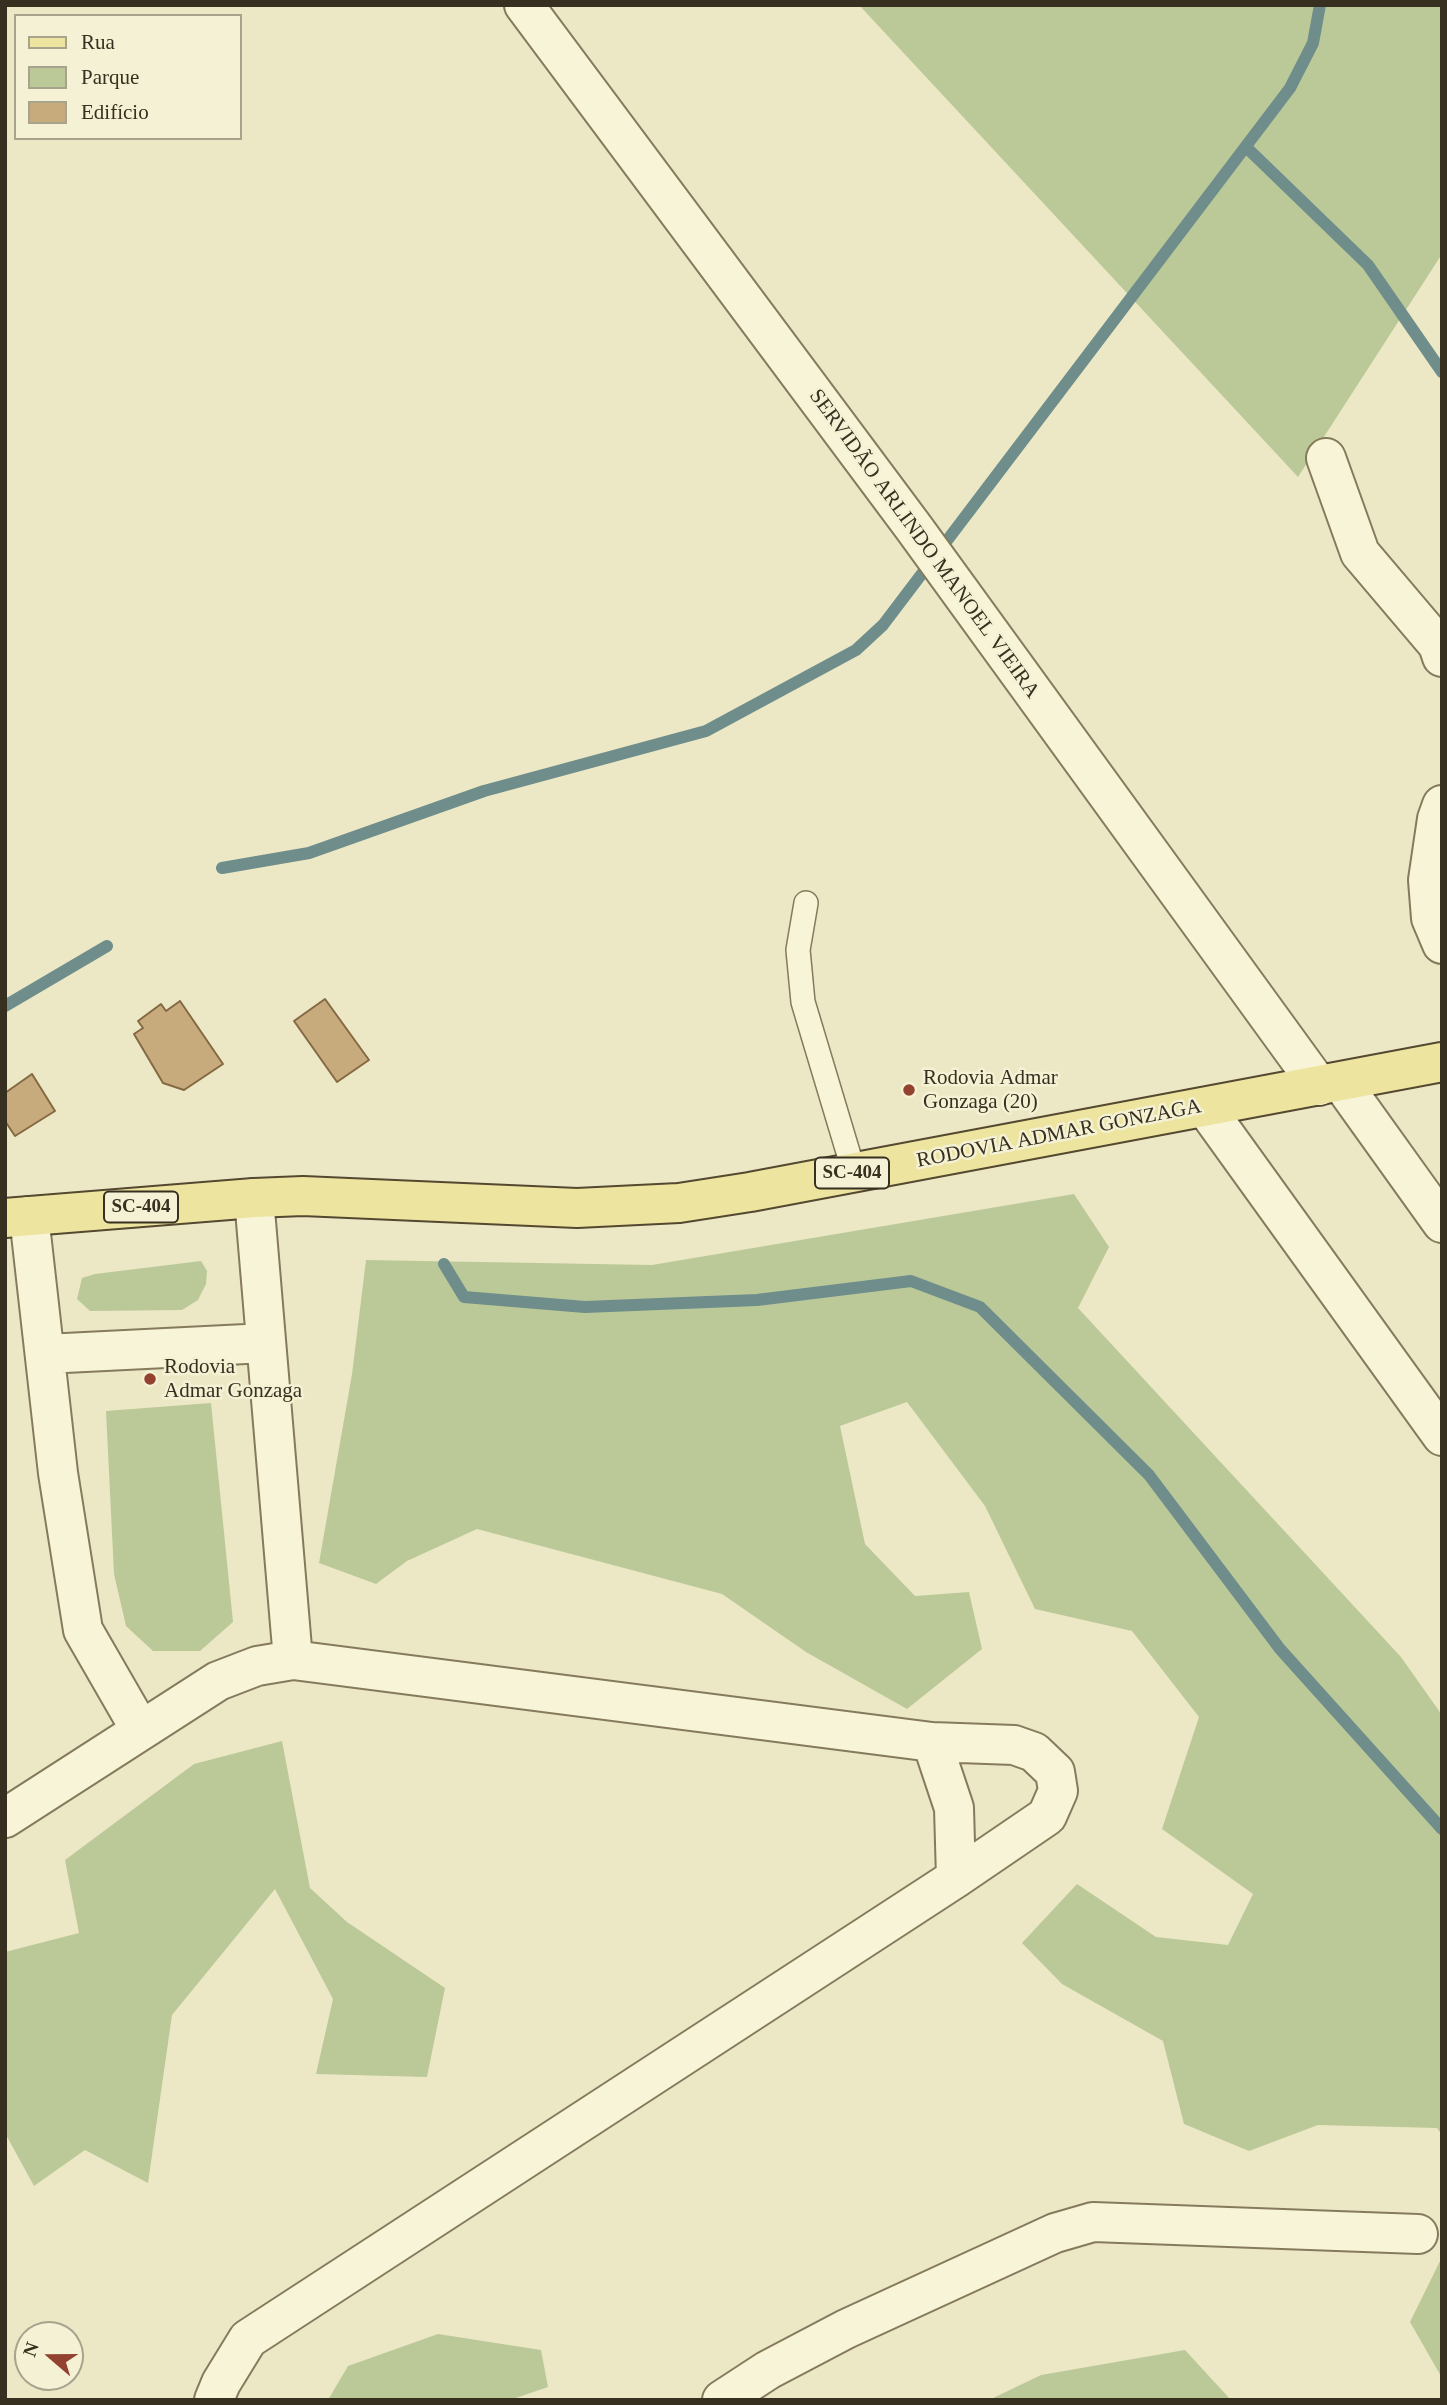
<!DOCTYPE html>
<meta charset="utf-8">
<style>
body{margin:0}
#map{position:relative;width:1447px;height:2405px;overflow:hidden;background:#ece8c5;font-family:Georgia,serif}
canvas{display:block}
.frame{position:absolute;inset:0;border:7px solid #372f1f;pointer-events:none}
.legend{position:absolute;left:14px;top:14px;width:228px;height:126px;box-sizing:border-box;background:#f4f1d4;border:2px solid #a8a38c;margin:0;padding:9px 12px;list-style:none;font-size:21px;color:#372f1f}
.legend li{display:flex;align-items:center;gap:14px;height:35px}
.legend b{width:35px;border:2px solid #a8a38c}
.north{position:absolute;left:14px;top:2321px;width:70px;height:70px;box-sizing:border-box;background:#f4f1d4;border:2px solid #a8a38c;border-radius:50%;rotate:290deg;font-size:19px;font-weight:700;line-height:28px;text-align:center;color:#372f1f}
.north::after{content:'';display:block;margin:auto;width:24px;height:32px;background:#92422f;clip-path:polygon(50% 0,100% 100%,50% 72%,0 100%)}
</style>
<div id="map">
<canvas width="1447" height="2405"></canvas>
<div class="frame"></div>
<ul class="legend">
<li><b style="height:9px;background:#ede49f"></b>Rua</li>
<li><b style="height:19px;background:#bbc999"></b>Parque</li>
<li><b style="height:19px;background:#c8ab7d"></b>Edifício</li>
</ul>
<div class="north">N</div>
</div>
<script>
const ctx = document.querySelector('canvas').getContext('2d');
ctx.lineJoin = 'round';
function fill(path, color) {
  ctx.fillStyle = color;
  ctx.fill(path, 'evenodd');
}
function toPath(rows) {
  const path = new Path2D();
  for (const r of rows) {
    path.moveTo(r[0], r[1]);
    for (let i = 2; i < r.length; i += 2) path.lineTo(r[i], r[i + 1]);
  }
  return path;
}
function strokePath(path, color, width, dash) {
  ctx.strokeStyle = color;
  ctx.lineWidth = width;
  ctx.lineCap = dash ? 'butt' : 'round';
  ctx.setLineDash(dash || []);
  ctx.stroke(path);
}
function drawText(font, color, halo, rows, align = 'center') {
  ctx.font = font + ' Georgia,serif';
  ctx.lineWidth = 5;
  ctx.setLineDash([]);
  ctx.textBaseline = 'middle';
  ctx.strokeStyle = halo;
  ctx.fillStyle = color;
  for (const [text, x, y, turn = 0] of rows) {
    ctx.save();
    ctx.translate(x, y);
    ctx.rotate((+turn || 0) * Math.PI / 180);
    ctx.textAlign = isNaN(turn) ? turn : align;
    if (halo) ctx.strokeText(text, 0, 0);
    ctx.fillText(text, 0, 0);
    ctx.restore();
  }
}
const green = toPath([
 [859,5,1442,5,1442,254,1298,477],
 [1074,1194,1109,1247,1078,1308,1401,1657,1442,1715,1442,2135,1437,2128,1318,2125,1249,2151,1184,2124,1163,2041,1062,1984,1022,1943,1077,1884,1156,1937,1228,1945,1253,1894,1162,1829,1199,1717,1132,1631,1035,1609,985,1506,907,1402,840,1426,865,1544,915,1596,969,1592,982,1649,907,1709,806,1652,722,1594,477,1529,407,1561,376,1584,319,1563,352,1374,366,1260,652,1265],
 [201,1261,207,1271,206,1284,198,1300,182,1310,90,1311,77,1299,82,1278,95,1274],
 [211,1403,233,1622,200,1651,153,1651,126,1626,114,1574,106,1411],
 [282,1741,310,1888,347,1922,445,1988,427,2077,316,2074,333,1999,275,1889,172,2015,148,2183,85,2150,34,2186,5,2133,5,1952,79,1933,65,1860,194,1764],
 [1442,2257,1442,2378,1410,2322],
 [438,2334,541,2350,548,2387,510,2400,328,2400,348,2366],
 [1185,2350,1231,2400,989,2400,1041,2375]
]);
const stream = toPath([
 [1246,147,1368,265,1442,372],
 [222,868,309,853,484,791,706,731,856,650,883,625,1290,88,1313,43,1320,5],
 [5,1006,107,946],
 [444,1264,464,1297,585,1307,757,1300,911,1281,980,1307,1149,1475,1280,1649,1442,1829]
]);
const building = toPath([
 [325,999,369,1060,337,1082,294,1021,325,999],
 [180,1001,223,1064,184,1090,163,1083,134,1034,143,1028,138,1021,161,1004,166,1011,180,1001],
 [32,1074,55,1111,15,1136,5,1121,5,1093,32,1074]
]);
const lane = toPath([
 [806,903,798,950,803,1002,854,1172]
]);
const street = toPath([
 [524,5,914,528,1319,1086],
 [1326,458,1360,553,1438,645,1442,657],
 [1442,805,1437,819,1428,880,1431,918,1442,944],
 [1341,1082,1442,1223],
 [1205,1107,1442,1436],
 [254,1198,293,1660],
 [29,1216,58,1473,83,1630,140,1729],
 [45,1354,266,1343],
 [932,1742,954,1808,956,1878],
 [5,1818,218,1681,257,1666,293,1660,932,1742,1014,1745,1034,1752,1055,1772,1058,1791,1047,1816,956,1878,248,2339,221,2383,214,2400],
 [722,2400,768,2370,846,2329,1055,2233,1093,2222,1418,2234]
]);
const primary = toPath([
 [5,1218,254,1198,303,1196,577,1208,679,1203,750,1192,1442,1062]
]);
const markers = [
 [909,1090,7,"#92422f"],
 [150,1379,7,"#92422f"]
];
const shields = [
 [852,1173,74],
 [141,1207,74]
];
const shieldNames = [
 ["SC-404",852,1173],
 ["SC-404",141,1207]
];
const streetNames = [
 ["SERVIDÃO ARLINDO MANOEL VIEIRA",924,544,54],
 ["RODOVIA ADMAR GONZAGA",1059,1134,-11]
];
const poiNames = [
 ["Rodovia Admar",923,1078],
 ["Gonzaga (20)",923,1102],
 ["Rodovia",164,1367],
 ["Admar Gonzaga",164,1391]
];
fill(green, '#bbc999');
strokePath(stream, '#6e8d8b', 12);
fill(building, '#c8ab7d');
strokePath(building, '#846943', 2);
strokePath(lane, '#867a5c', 26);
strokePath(street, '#867a5c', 42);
strokePath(primary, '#544830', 42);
strokePath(lane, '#f7f4d8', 23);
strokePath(street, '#f7f4d8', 38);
strokePath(primary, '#ede49f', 38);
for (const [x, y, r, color] of markers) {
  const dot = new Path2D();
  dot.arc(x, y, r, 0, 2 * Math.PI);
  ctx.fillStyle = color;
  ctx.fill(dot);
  strokePath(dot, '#f4f1d4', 2.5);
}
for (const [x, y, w] of shields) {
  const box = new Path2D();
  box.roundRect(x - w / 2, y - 15.5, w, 31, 5);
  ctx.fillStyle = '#f4f1d4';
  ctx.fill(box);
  strokePath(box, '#372f1f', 2);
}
drawText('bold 19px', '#372f1f', null, shieldNames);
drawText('21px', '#372f1f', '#f4f1d4', streetNames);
drawText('21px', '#372f1f', '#f4f1d4', poiNames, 'left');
</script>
